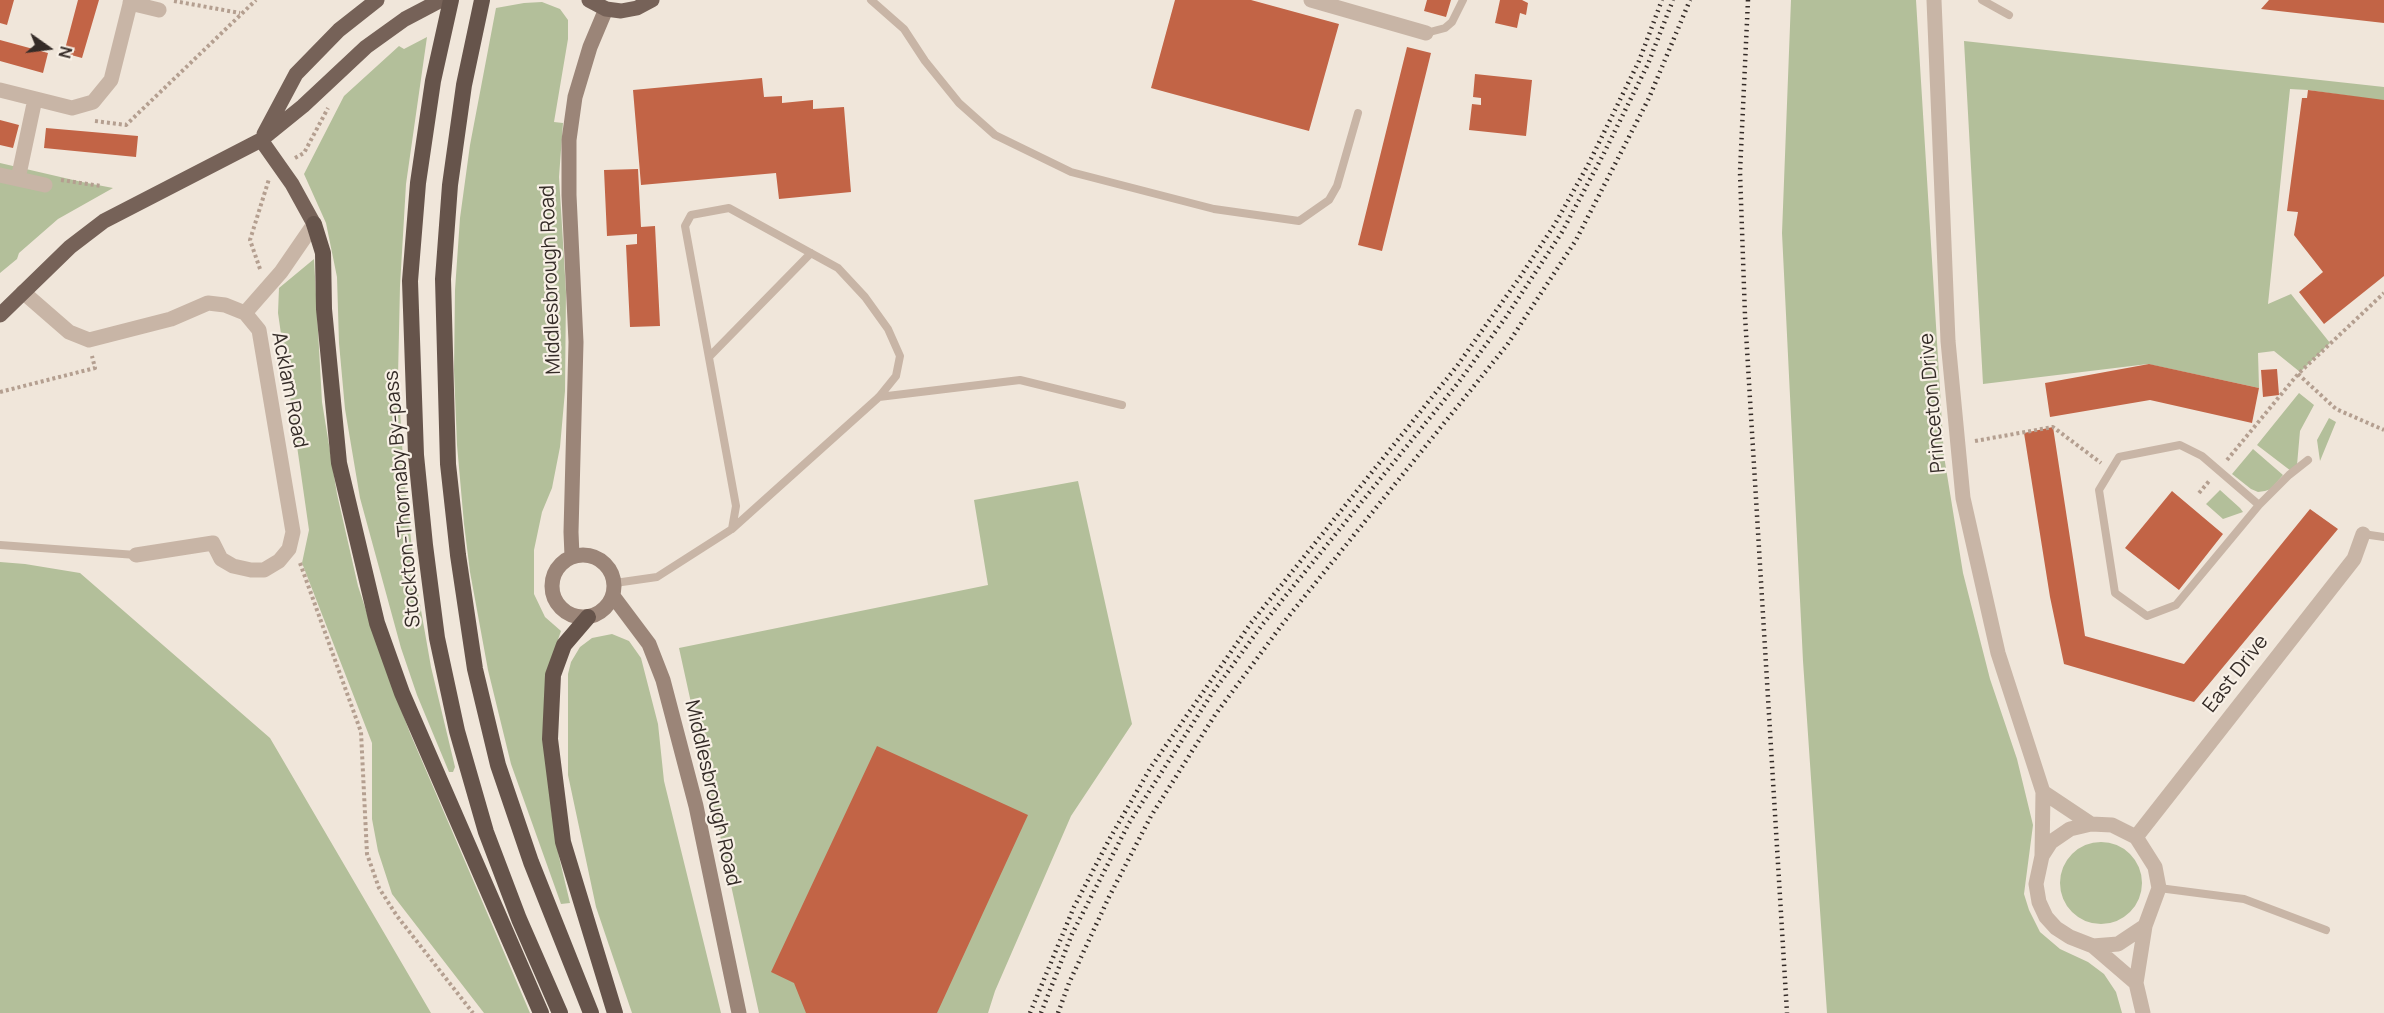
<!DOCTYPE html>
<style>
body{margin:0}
#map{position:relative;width:2384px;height:1013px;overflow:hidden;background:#f0e6da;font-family:Manrope,sans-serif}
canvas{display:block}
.north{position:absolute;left:18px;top:18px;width:60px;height:60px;-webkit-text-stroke:4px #f8f0e6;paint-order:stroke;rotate:104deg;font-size:16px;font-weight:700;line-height:24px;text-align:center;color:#342b27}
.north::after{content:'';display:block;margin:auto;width:21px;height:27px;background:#342b27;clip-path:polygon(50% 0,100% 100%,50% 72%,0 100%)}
</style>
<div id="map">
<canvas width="2384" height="1013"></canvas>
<div class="north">N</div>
</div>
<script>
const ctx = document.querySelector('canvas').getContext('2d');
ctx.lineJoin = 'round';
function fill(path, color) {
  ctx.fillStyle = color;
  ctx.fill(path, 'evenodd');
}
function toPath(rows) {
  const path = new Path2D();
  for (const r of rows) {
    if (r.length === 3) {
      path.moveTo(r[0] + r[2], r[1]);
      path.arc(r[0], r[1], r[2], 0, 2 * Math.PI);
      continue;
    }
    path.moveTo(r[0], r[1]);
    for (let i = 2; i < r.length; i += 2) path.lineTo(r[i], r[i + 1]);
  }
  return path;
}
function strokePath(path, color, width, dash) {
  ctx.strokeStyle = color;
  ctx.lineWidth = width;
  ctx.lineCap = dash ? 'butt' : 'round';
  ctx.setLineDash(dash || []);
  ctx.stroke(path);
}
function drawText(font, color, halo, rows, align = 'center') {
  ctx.font = font + ' Manrope,sans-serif';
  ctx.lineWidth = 4.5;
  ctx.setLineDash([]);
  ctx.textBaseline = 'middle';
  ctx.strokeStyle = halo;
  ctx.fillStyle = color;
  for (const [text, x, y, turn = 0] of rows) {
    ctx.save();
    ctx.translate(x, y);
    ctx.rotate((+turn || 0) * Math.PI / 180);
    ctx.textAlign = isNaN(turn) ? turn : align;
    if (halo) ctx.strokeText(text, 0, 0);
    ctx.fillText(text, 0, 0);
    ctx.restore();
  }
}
const green = toPath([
 [1791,0,1916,0,1944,456,1963,573,1990,679,2017,759,2033,825,2024,894,2029,910,2040,932,2060,949,2088,962,2104,974,2116,992,2122,1013,1827,1013,1803,661,1782,233],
 [542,2,560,9,568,20,568,39,554,122,563,123,559,177,566,292,565,391,560,447,552,488,542,512,534,550,534,594,545,617,561,631,549,666,551,809,559,857,570,903,561,904,511,764,488,670,470,572,464,524,457,445,454,370,455,290,460,218,470,145,496,8,524,3],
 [427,37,406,184,400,286,398,377,404,476,415,576,431,667,455,767,453,772,449,772,417,695,401,648,360,498,345,409,339,343,337,277,326,223,304,174,344,96,399,46,404,49],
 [1964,41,2384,87,2384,101,2308,90,2290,89,2268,304,2291,294,2330,343,2300,372,2274,351,2258,353,2259,388,2148,364,1983,384],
 [0,163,82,182,113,188,58,219,19,253,17,259,0,273],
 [314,259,322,402,337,494,358,586,381,656,410,733,530,1013,484,1013,392,894,378,851,372,819,372,743,302,563,309,530,278,313,279,288],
 [2299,393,2314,405,2300,431,2297,465,2291,471,2257,445],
 [2329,418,2336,422,2320,461,2317,440],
 [2253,449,2283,475,2271,489,2265,491,2258,492,2251,489,2232,474],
 [1078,481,1132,724,1071,816,995,991,988,1013,759,1013,679,648,988,585,974,500],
 [2220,490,2240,508,2243,512,2223,519,2206,504],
 [0,562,25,564,80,573,270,738,431,1013,0,1013],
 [612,634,629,641,641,658,658,724,664,781,721,1013,632,1013,596,907,568,775,568,674,571,662,580,647,592,638],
 [2101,883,41]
]);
const building = toPath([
 [0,0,14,0,7,25,0,23],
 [78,0,99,0,82,58,64,53],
 [1175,0,1251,0,1339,24,1309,131,1151,88],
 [1427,0,1451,0,1446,17,1424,11],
 [1500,0,1522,0,1528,3,1526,15,1520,13,1517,28,1495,23],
 [2269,0,2384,0,2384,23,2261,9],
 [0,40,48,53,43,73,0,61],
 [1407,47,1431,53,1382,251,1358,245],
 [1475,74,1532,80,1526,136,1469,130,1472,104,1481,105,1481,98,1473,97],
 [762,78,764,97,782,96,782,103,813,100,813,109,844,107,851,192,779,199,776,173,641,185,633,90],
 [2308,90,2384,100,2384,276,2324,324,2299,292,2323,272,2294,235,2298,212,2287,211,2302,98,2307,98],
 [0,120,19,125,13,148,0,145],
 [46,128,138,136,136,157,44,148],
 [638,169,641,227,655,226,660,326,630,327,626,245,637,244,637,234,607,236,604,170],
 [2149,364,2259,388,2252,423,2150,400,2050,417,2045,383],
 [2277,369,2279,395,2263,397,2261,370],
 [2053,427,2085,636,2184,664,2310,509,2338,529,2194,702,2064,664,2050,597,2024,433],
 [2172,491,2223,534,2179,590,2125,548],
 [877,746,1028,815,937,1013,806,1013,794,983,771,972]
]);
const path = toPath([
 [174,1,240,13],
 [95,121,126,125,256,0],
 [295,158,304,153,328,108],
 [61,180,101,186],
 [260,269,250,240,269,179],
 [2298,374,2336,409,2384,430],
 [0,392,95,368,92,356],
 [1975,441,2053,427,2101,463],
 [2227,460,2298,374,2384,293],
 [2199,493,2210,480],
 [300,563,361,732,367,854,379,888,397,916,473,1013]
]);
const service = toPath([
 [871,0,904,29,925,61,959,103,995,135,1071,172,1214,209,1299,221,1329,200,1337,186,1358,113],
 [1982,0,2009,15],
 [1426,33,1445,28,1452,22,1463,0],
 [709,357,811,253],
 [879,397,1020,380,1122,405],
 [2259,505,2202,456,2180,445,2119,457,2099,490,2115,593,2147,616,2176,605,2259,505,2289,475,2308,460],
 [2363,534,2384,537],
 [0,545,136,555],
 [615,583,657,577,732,529,736,506,685,226,691,215,729,208,838,268,865,297,888,329,900,356,896,376,879,397,732,529],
 [2159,888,2244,899,2326,930]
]);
const minor = toPath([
 [1311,0,1426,33],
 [130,3,159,10],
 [0,90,72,108,93,102,111,80,131,0],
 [0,175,45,185],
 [18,179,35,99],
 [23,292,69,332,89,340,171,319,208,303,225,305,245,313,259,330,293,532,289,549,279,561,264,570,251,570,233,566,221,559,213,543,136,555],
 [245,313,281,272,314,224],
 [2136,837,2354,559,2363,534]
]);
const tertiary = toPath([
 [1934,0,1948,341,1963,498,1998,653,2043,792,2042,856,2036,884,2039,902,2046,917,2056,928,2070,937,2093,946,2118,944,2145,926,2159,888,2155,867,2136,837,2112,825,2091,824,2070,829,2051,842,2042,856],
 [2043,792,2091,824],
 [2093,946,2136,983],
 [2143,1013,2136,983,2145,926]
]);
const secondary = toPath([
 [583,586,31],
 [572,556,571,532,576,342,569,195,569,140,575,97,590,47,606,9],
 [613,596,649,644,663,680,696,806,739,1013]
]);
const primary = toPath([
 [589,0,606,9,621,11,637,8,652,0],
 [264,134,296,74,339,30,377,0],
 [261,140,292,184,314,224],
 [0,315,70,247,104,221,261,140,303,106,366,47,405,19,441,0]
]);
const trunk = toPath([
 [451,0,433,81,418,183,410,281,416,455,425,545,437,638,457,731,486,832,519,919,560,1013],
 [482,0,464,85,450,185,443,279,448,464,458,555,475,669,498,765,531,862,591,1013],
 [314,224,323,253,324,309,339,463,377,623,402,693,541,1013],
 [588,617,564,645,553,675,550,739,563,842,615,1013]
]);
const rail = toPath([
 [1748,0,1740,172,1745,316,1787,1013],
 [1030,1013,1074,907,1110,838,1151,767,1251,623,1457,366,1520,277,1555,224,1588,165,1639,61,1662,0],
 [1041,1013,1072,934,1129,823,1211,695,1262,625,1458,383,1506,317,1562,232,1603,155,1648,64,1673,0],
 [1058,1013,1069,983,1109,897,1151,816,1215,715,1284,622,1507,345,1576,240,1649,98,1690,0]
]);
const streetNames = [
 ["Middlesbrough Road",551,280,-92],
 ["Acklam Road",289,390,79],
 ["Princeton Drive",1933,403,-95],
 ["Stockton-Thornaby By-pass",403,499,-95],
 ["East Drive",2236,674,-52],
 ["Middlesbrough Road",712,793,77]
];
fill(green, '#b3bf9a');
fill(building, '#c26446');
strokePath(path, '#b49f90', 4, [3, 3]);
strokePath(service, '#c8b5a6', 8);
strokePath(minor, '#c8b5a6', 15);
strokePath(tertiary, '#c8b5a6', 15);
strokePath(secondary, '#9b8578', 15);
strokePath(primary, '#766258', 15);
strokePath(trunk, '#66544b', 16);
strokePath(rail, '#342b27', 4.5, [1.5, 4.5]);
drawText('20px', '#342b27', '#f8f0e6', streetNames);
</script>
